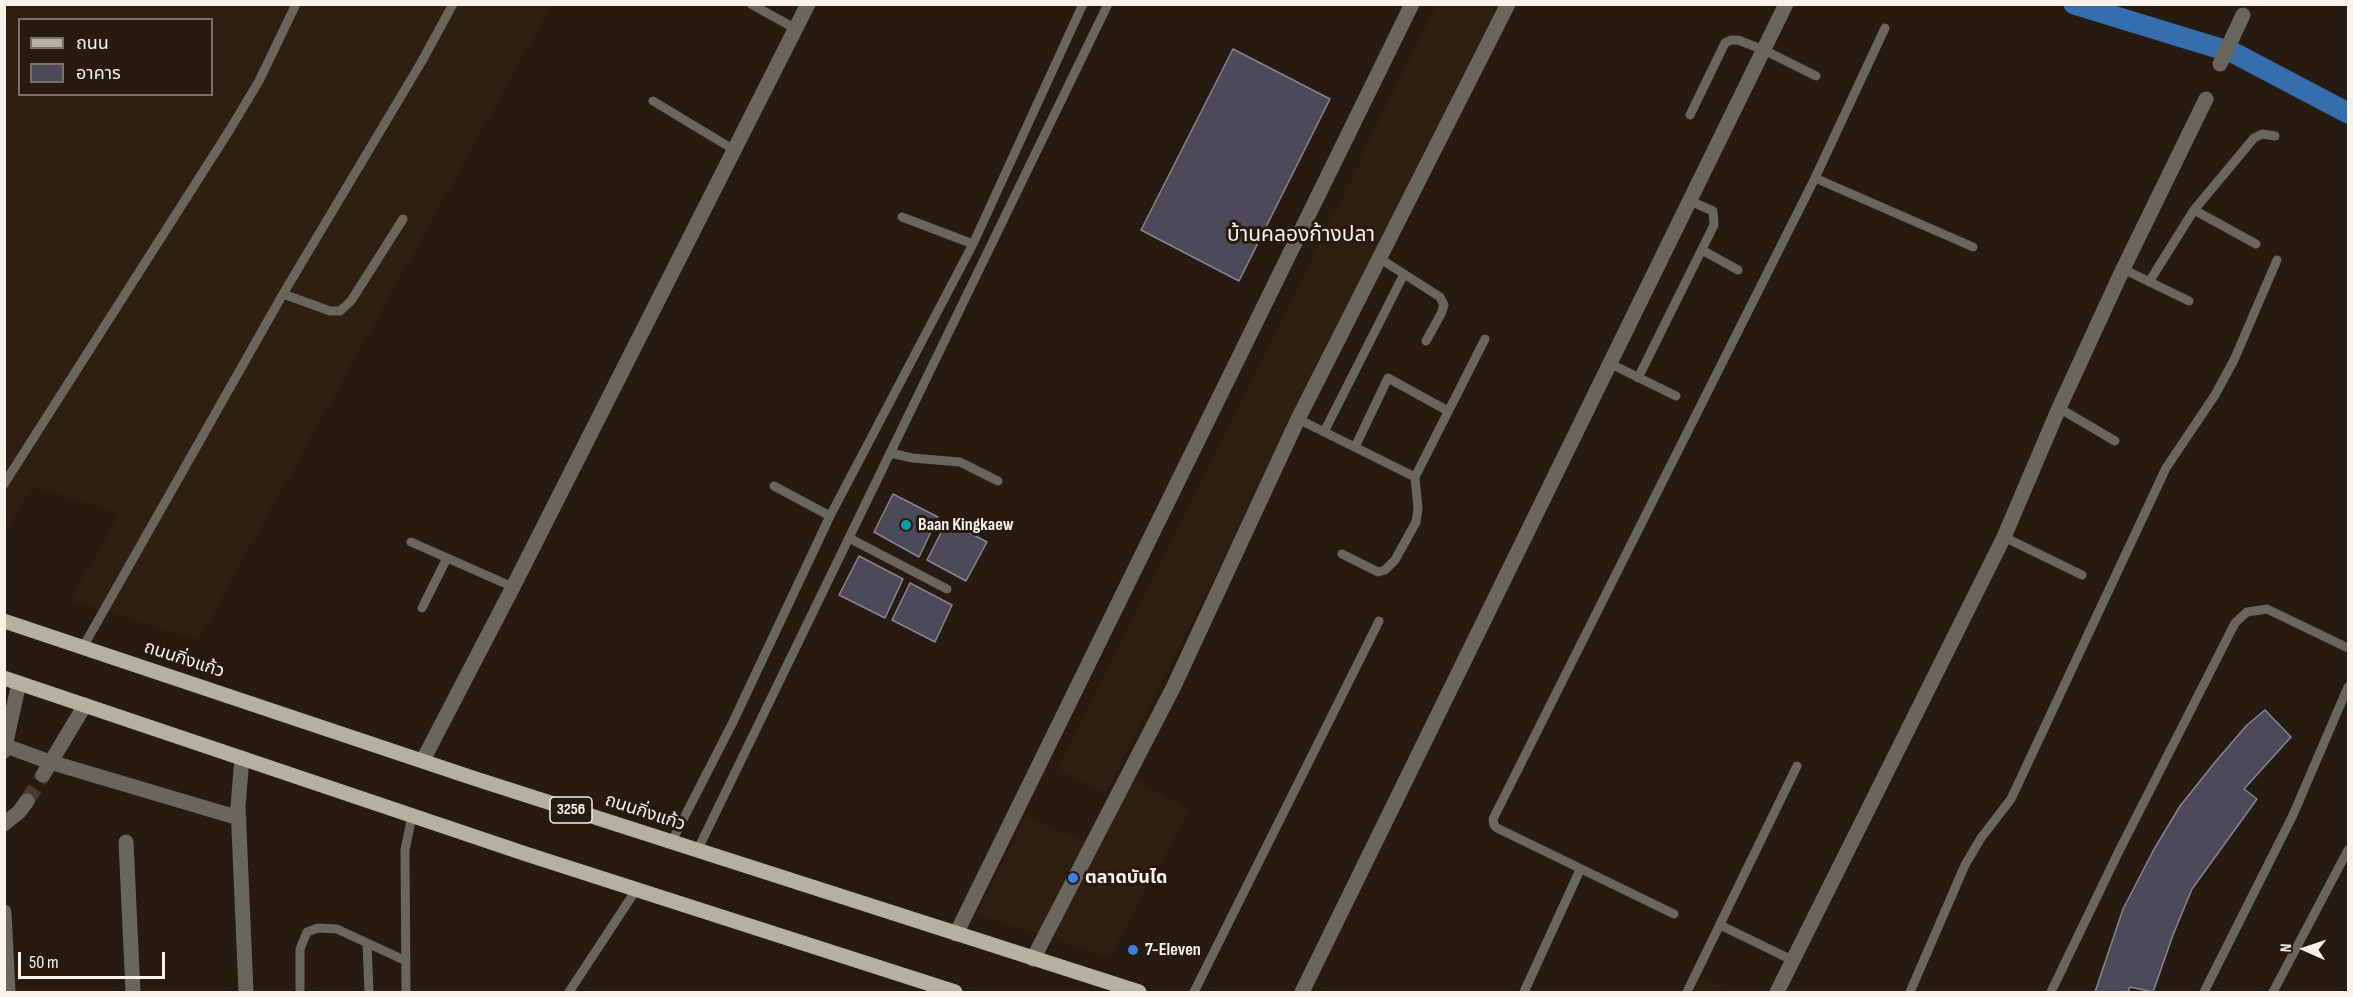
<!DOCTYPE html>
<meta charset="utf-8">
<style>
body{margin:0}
#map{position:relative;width:2353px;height:997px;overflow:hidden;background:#261a11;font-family:"Sofia Sans Condensed","Noto Sans Thai",sans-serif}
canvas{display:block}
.frame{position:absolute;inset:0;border:6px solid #f9f1ea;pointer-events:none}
.legend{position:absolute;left:18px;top:18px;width:195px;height:78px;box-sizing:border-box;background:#261a11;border:2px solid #7a7068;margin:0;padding:8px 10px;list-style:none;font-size:18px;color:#f9f1ea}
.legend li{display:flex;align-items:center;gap:12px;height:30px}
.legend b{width:30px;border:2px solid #7a7068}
.north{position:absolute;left:2275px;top:919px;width:60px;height:60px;-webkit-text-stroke:4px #261a11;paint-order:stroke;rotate:273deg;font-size:16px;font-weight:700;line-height:24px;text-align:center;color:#f9f1ea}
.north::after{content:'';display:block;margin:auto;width:21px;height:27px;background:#f9f1ea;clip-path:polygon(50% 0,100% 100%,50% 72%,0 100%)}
.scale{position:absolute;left:18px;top:952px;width:147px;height:27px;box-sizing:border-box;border:3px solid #f9f1ea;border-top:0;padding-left:8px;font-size:18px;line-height:21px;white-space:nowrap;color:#f9f1ea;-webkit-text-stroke:4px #261a11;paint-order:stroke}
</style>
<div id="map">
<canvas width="2353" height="997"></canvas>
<div class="frame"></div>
<ul class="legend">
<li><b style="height:8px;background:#b5b1a2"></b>ถนน</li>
<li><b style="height:16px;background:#4c4958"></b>อาคาร</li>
</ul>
<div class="north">N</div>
<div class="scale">50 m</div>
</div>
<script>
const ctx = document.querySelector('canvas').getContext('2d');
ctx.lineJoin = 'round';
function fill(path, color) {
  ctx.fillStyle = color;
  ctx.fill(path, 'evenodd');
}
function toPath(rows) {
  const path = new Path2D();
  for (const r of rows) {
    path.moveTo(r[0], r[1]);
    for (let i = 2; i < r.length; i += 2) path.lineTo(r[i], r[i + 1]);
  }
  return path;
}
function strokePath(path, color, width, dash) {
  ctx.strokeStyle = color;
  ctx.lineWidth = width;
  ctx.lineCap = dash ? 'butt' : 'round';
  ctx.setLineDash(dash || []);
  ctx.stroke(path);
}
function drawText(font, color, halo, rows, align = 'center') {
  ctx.font = font + ' "Sofia Sans Condensed","Noto Sans Thai",sans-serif';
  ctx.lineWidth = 6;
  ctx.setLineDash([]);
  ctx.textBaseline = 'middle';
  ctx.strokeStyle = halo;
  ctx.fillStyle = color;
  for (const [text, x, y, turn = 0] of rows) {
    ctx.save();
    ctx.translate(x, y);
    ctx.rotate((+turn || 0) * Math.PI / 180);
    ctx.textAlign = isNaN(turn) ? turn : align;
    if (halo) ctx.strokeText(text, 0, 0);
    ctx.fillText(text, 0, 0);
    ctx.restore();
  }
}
const built = toPath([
 [4,5,551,5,198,640,71,600,120,513,33,487,5,532],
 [20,20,212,20,212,94,20,94],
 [1438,5,1506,5,1105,793,1058,768],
 [1123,773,1189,810,1110,957,977,914,1026,816,1086,843],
 [1701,978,1732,992,1694,992]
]);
const canal = toPath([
 [2074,4,2234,53,2348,113]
]);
const building = toPath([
 [1233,49,1330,99,1239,281,1141,230,1233,49],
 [893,494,938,517,919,557,874,532,893,494],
 [947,521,987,542,966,581,927,560,947,521],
 [859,556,903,579,885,618,839,595,859,556],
 [910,583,952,605,935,642,892,620,910,583],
 [2265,710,2291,737,2244,789,2257,799,2192,889,2173,935,2153,992,2130,987,2128,992,2095,992,2123,909,2153,851,2180,806,2216,761,2247,725,2265,710]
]);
const minorTunnel = toPath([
 [27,801,43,775]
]);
const service = toPath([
 [751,4,796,29],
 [653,101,736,151],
 [1690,115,1725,43,1731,40,1738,40,1764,50,1816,76],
 [1815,178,1973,247],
 [2194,210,2256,244],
 [902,217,973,244],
 [1702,250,1738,270],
 [1379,258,1440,297,1444,305,1441,314,1426,341],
 [2123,269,2189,301],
 [2149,282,2194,210,2254,138,2262,134,2275,136],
 [283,294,330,311,340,311,351,301,403,219],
 [1611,364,1676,396],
 [1638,378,1714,225,1713,211,1690,201],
 [2059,408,2115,441],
 [1298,419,1415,477],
 [1324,432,1404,274],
 [1355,447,1388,378,1448,411],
 [891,453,912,458,960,462,998,481],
 [4,484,229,131,259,81,296,4],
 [774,486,830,516],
 [2004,537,2082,575],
 [849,538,947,589],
 [411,542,513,587],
 [1342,554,1378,572,1385,570,1395,560,1416,522,1418,509,1415,477,1485,339],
 [422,608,447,558],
 [83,647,283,294,422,61,453,4],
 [671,843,732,724,830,516,973,244,1083,4],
 [697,851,1108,4],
 [1674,914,1497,828,1494,825,1493,819,1815,178,1885,28],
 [1720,925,1792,960],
 [367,943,369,992],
 [300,992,300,949,307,932,318,928,337,929,406,961],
 [406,992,405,850,412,816],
 [569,992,636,890],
 [1194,992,1379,621],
 [1524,992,1580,870],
 [1687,992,1797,766],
 [1910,992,1965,865,1981,838,2011,799,2166,468,2215,395,2234,360,2277,260],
 [2051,992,2119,851,2235,623,2247,612,2267,609,2348,648],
 [2204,992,2293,815,2348,687],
 [2273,992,2348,850]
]);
const minor = toPath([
 [2220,64,2243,15],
 [6,746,50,762,239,818],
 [4,751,19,683],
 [242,758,238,806,246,992],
 [423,760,513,587,808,4],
 [43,775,85,705],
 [4,824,19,812,27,801],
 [126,842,133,992],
 [4,912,8,992],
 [956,934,1412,4],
 [1033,959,1174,686,1298,419,1508,4],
 [1302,992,1786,4],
 [1777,992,2004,537,2059,408,2123,269,2206,99]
]);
const primary = toPath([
 [4,621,473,778,1139,992],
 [4,678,526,854,955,992]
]);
const markers = [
 [906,525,6,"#0f9aa8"],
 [1073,878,6,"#3f7fe0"],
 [1133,950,6,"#3f7fe0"]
];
const shields = [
 [571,810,42]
];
const shieldNames = [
 ["3256",571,810]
];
const poiNames = [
 ["Baan Kingkaew",918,525],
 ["ตลาดบันได",1085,878],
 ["7-Eleven",1145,950]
];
const streetNames = [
 ["ถนนกิ่งแก้ว",184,660,18],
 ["ถนนกิ่งแก้ว",645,813,18]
];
const quarterNames = [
 ["บ้านคลองก้างปลา",1301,236]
];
fill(built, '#2f1f11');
strokePath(canal, '#366ead', 21);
fill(building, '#4c4958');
strokePath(building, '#878495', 1.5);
strokePath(minorTunnel, '#463a32', 15, [15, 8]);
strokePath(service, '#68665f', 9);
strokePath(minor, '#68665f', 15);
strokePath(primary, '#b5b1a2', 15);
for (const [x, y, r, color] of markers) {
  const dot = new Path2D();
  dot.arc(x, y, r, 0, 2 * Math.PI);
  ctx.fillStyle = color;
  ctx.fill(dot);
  strokePath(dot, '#261a11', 2);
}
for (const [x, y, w] of shields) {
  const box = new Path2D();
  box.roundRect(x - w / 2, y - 13, w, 26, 4.5);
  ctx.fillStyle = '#261a11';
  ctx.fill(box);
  strokePath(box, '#f9f1ea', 1.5);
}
drawText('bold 16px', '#f9f1ea', null, shieldNames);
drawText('bold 18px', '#f9f1ea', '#261a11', poiNames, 'left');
drawText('18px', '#f9f1ea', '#261a11', streetNames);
drawText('21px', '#f9f1ea', '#261a11', quarterNames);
</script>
